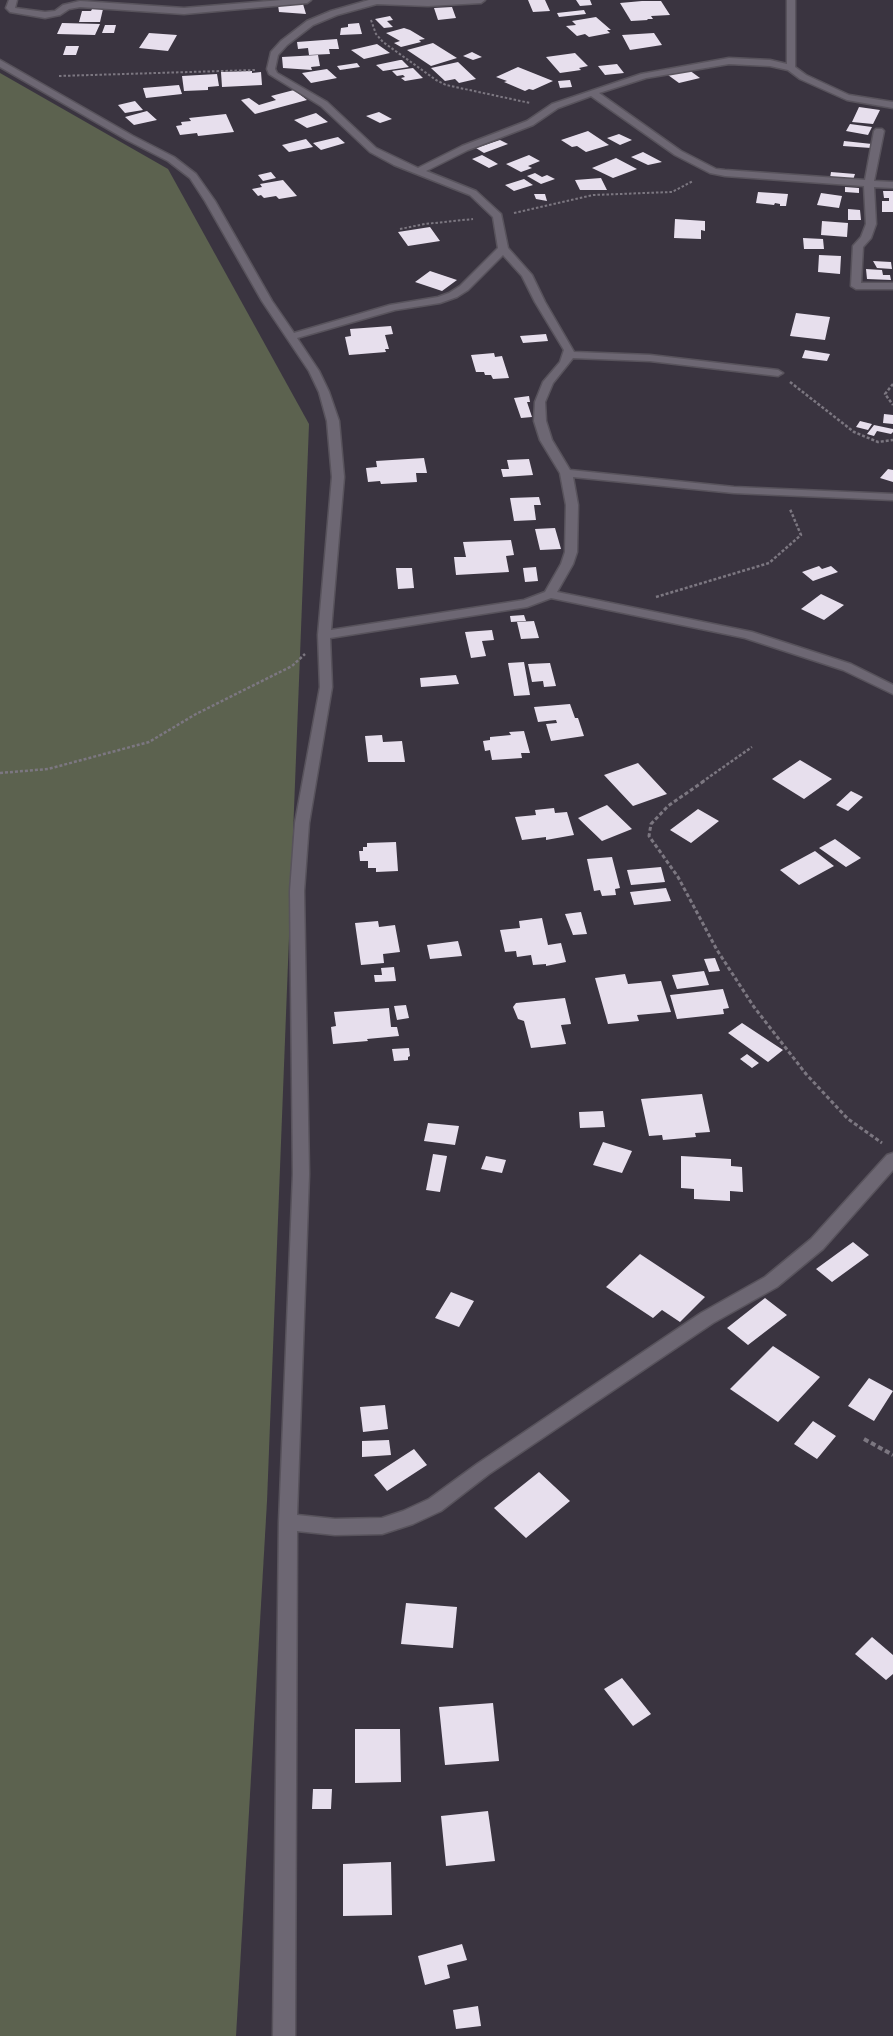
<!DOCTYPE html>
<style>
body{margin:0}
canvas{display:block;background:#3a3440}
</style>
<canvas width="893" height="2036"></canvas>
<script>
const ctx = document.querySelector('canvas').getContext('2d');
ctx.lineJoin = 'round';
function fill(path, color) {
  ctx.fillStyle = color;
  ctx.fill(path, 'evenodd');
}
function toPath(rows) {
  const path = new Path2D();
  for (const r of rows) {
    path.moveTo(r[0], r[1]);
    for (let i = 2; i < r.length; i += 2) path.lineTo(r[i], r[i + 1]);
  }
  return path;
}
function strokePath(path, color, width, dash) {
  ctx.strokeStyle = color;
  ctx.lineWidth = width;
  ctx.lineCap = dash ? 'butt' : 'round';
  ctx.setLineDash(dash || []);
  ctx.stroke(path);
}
const green = toPath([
 [0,73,168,169,309,424,267,1501,236,2036,0,2036]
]);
const building = toPath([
 [528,0,545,0,550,11,533,12],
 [576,0,590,0,592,5,580,6],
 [642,1,661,1,670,15,651,16,653,19,647,19,648,20,631,21,620,3],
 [303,4,306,14,279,12,278,5],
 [452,7,456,18,438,20,434,8],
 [92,9,103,9,100,22,79,22,82,11,91,11],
 [584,10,586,14,559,17,557,13],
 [390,16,393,20,387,21,393,27,384,28,375,19],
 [596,17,611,30,607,30,610,33,589,37,585,34,577,36,566,26,576,25,572,21],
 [62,23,100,24,95,35,57,34],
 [359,23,362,34,340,35,341,28,348,27,348,24],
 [105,25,116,25,114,33,102,33],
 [404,28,410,30,425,39,419,40,421,42,401,47,394,43,400,41,386,33],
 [149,33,177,35,168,51,139,48],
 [654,33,662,45,630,50,622,35],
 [337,39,339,49,329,49,330,54,309,55,308,48,298,49,297,42],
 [433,43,457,58,431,66,407,50],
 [377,44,390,53,364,59,351,50],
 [66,46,79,46,76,55,63,55],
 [472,52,482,57,473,60,463,56],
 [575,53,588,66,579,68,581,70,560,73,546,57],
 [318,55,320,66,311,67,312,70,283,68,282,57],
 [400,60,402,60,409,67,383,71,376,65],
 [458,62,476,79,459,83,455,79,445,81,431,68],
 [357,63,360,67,340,70,337,66],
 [617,64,624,73,605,75,598,66],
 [518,67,553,81,533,90,529,89,525,91,504,82,507,81,496,77],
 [413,68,423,78,405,81,401,78,405,77,403,75,397,76,392,71],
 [327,69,337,78,311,83,302,73],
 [689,70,700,78,679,83,668,75],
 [252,71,252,73,261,72,262,85,222,87,221,72],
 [217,74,219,86,208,87,208,90,184,91,182,76],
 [570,80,572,87,560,88,558,81],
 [179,85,182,94,146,98,143,88],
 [294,90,307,100,255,114,241,100,249,98,259,105,276,100,271,96],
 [135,101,143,110,125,113,118,105],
 [859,107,880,110,873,124,852,122],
 [147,111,157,120,134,125,125,117],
 [379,112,392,119,380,123,366,116],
 [316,113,328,122,307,128,294,120],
 [226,114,234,132,198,136,197,133,180,135,176,126,182,125,181,122,191,121,189,118],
 [850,124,872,127,868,135,846,131],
 [588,131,609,145,586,152,577,146,572,147,561,140],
 [619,134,632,140,620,145,607,138],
 [338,137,345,143,321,150,313,143],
 [306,139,313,147,289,152,282,145],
 [500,140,508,144,484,153,476,148],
 [844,141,872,144,871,148,843,146],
 [643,152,662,162,648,165,631,157],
 [482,155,493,161,498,164,489,168,472,159],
 [529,155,540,161,528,166,532,168,521,172,506,164],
 [616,158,637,169,613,178,592,168],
 [271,172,276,178,263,181,258,175],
 [831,172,855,174,853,180,830,178],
 [535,173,542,177,547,175,555,179,541,184,527,176],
 [601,178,607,190,580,190,575,180],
 [524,179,533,185,514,191,505,185],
 [283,180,297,196,279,199,276,196,264,198,261,195,258,196,252,189,262,187,260,184],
 [845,187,859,188,859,193,845,192],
 [883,191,893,191,893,212,882,212,882,201,889,201,889,198,884,198],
 [758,192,788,194,786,206,780,206,780,204,775,203,774,205,756,203],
 [821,193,842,196,839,208,817,205],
 [534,194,545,194,547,201,536,199],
 [848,209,860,210,861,220,848,220],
 [675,219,705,221,705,231,701,230,701,239,674,238],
 [822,221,848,223,847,237,821,235],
 [430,227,440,241,408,246,398,232],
 [803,238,823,239,824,249,804,249],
 [819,255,841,256,840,274,818,272],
 [873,261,891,262,892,269,877,268],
 [866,269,882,270,883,275,890,275,891,280,867,279],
 [430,271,457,280,442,291,415,282],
 [796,313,830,317,825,340,790,336],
 [391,326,393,334,385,335,389,349,385,349,386,352,349,355,345,337,351,336,350,329],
 [546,334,548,341,523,343,520,336],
 [805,350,830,354,827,361,802,358],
 [494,353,495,357,502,356,509,378,493,379,491,375,485,375,484,372,476,372,471,355],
 [529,396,530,402,527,402,532,417,521,418,514,398],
 [884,414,893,415,893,424,883,423],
 [860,421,872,424,868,430,856,427],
 [874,425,893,429,893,432,891,434,877,431,874,436,867,434],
 [424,458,427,473,416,473,417,482,381,484,380,481,368,482,366,468,377,467,376,461],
 [529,459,533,475,503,477,501,469,509,469,507,460],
 [888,469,893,470,893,482,880,478],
 [539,497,541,505,534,505,536,520,514,521,510,498],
 [555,528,561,549,540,550,535,529],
 [511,540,514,555,506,556,509,572,456,575,454,557,466,557,463,542],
 [819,566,822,569,831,566,838,572,813,581,802,572],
 [536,567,538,581,525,582,523,568],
 [396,568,412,568,414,588,398,589],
 [821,594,844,605,824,620,801,609],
 [524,615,526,621,511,622,510,616],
 [534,621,539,638,521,639,517,622],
 [492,630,494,640,482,641,486,656,471,658,465,632],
 [524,662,530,695,514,696,508,663],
 [550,663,556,686,544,687,543,681,532,682,528,664],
 [456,675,459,684,421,687,420,678],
 [570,704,575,718,578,718,584,736,551,741,546,724,557,723,556,720,538,722,534,707],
 [524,731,530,753,521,753,522,758,492,760,490,750,485,751,483,741,490,740,490,737,511,735,509,732],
 [382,735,383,742,402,741,405,762,368,762,365,736],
 [800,760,832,779,804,799,772,779],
 [638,763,667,794,633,806,604,775],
 [851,791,863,797,848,811,836,805],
 [607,805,632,829,602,841,578,818],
 [554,808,555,813,567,812,574,835,546,840,546,837,522,840,515,817,536,815,535,810],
 [698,809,719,821,691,843,670,830],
 [835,839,861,858,846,867,819,848],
 [396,842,398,871,376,872,376,868,368,868,368,861,360,861,359,851,363,851,363,847,367,847,367,843],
 [815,851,834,866,799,885,780,870],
 [612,857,620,888,615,889,616,895,602,896,600,890,594,891,587,859],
 [661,867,665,882,631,885,627,870],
 [666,888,671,901,634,905,630,892],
 [581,912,587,934,573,935,565,914],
 [542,918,548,945,561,943,566,962,546,966,546,964,533,965,531,955,517,957,516,951,505,952,500,930,520,928,519,921],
 [378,921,379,927,395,925,400,952,383,954,384,963,361,965,355,923],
 [458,941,462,956,430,959,427,945],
 [715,958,720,971,709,972,704,959],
 [394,967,396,981,375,982,374,975,382,975,381,968],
 [704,971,709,985,677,989,672,975],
 [625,974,628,984,661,981,671,1012,637,1015,639,1021,608,1024,595,978],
 [723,989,729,1008,723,1009,724,1014,677,1019,670,995],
 [565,998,571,1024,561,1025,566,1044,531,1048,524,1021,518,1019,513,1007,516,1003],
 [406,1005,409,1018,397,1020,394,1006],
 [389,1008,391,1027,397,1027,399,1036,367,1039,368,1041,333,1044,331,1027,336,1026,334,1012],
 [742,1023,783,1050,768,1062,728,1033],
 [409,1048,410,1056,408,1057,408,1060,394,1061,392,1049],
 [747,1054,759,1063,752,1068,740,1059],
 [702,1094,710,1132,695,1133,696,1137,663,1140,662,1135,649,1136,641,1099],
 [603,1111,605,1127,580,1128,579,1112],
 [428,1123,459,1126,455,1145,424,1141],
 [603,1142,632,1151,622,1173,593,1165],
 [433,1154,447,1156,440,1192,426,1190],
 [486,1156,506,1160,502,1173,481,1169],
 [681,1156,731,1159,731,1166,742,1167,743,1192,730,1191,730,1201,694,1199,694,1189,681,1188],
 [853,1242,869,1255,832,1282,816,1269],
 [640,1254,705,1297,680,1322,662,1310,653,1318,606,1287],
 [451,1292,474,1301,459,1327,435,1318],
 [765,1298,787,1315,748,1345,727,1328],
 [773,1346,820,1377,778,1422,730,1389],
 [869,1378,893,1391,874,1421,848,1406],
 [385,1405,388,1429,363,1432,360,1407],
 [813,1421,836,1436,817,1459,794,1444],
 [389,1440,391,1455,362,1457,362,1441],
 [414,1449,427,1465,387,1491,374,1475],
 [539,1472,570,1501,526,1538,494,1508],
 [406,1603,457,1607,453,1648,401,1644],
 [872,1637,893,1655,893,1674,886,1680,855,1654],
 [622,1678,651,1714,633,1726,604,1689],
 [493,1703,499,1761,445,1765,439,1707],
 [355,1729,400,1729,401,1782,355,1783],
 [313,1789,332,1789,331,1809,312,1809],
 [488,1811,495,1861,446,1866,441,1816],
 [391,1862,392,1915,343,1916,343,1864],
 [462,1944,467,1960,447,1965,450,1978,425,1985,418,1956],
 [478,2006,481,2026,456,2029,453,2010]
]);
const pathFar3 = toPath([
 [371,20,376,34,383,42,436,80,446,85,530,103],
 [59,76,255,70],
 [514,213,593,195,672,192,693,181],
 [400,229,425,224,473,219]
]);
const pathFar2 = toPath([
 [790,382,854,432,878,442,893,440],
 [893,384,885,394,893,405],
 [656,597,769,563,801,535,790,509],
 [0,773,48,769,149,742,196,714,292,666,305,654],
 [702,782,752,747]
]);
const pathFar1 = toPath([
 [704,781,668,806,651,824,649,836,678,877,717,950,754,1007,806,1074,848,1119,882,1143]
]);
const path = toPath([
 [864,1439,893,1455]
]);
const minor = toPath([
 [9,0,17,0,15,8,45,12,55,11,63,5,80,1,184,8,282,0,311,0,307,3,184,14,80,7,69,9,60,15,45,18,10,12,6,8,9,0],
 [369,0,485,0,481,3,428,6,377,4,337,15,313,25,287,45,278,55,275,69,277,73,327,102,376,148,418,168,462,146,527,121,552,104,641,74,729,58,770,60,787,64,787,0,795,0,795,67,806,75,849,95,893,102,893,108,847,100,800,79,788,70,770,66,729,64,646,78,599,93,681,151,716,169,725,170,865,180,874,131,876,129,882,129,884,131,874,181,893,182,893,188,874,187,876,224,871,238,863,247,861,283,893,283,893,289,856,289,851,286,853,246,861,237,866,224,864,186,725,176,710,173,675,155,591,96,558,108,533,125,468,150,426,171,476,191,501,214,508,248,532,275,545,302,574,352,650,355,778,370,783,373,778,376,650,361,573,358,553,383,545,402,546,421,552,440,570,470,734,487,893,494,893,500,734,493,573,477,578,505,577,552,573,564,557,592,752,632,851,664,893,685,893,694,843,670,745,638,551,598,527,607,330,638,332,687,309,823,304,891,309,1174,297,1515,335,1519,382,1518,403,1511,429,1499,477,1464,701,1313,765,1277,811,1239,887,1155,893,1153,893,1170,823,1249,777,1287,713,1323,489,1474,441,1511,413,1524,382,1534,335,1535,297,1531,295,2036,273,2036,279,1522,293,1174,290,891,295,823,320,687,318,635,332,477,327,421,319,392,309,371,262,301,205,201,190,178,168,161,127,140,0,67,0,60,133,136,174,157,196,174,215,201,272,301,294,333,390,305,438,297,449,293,460,286,498,248,493,217,470,195,394,165,370,152,321,106,269,74,267,69,271,52,281,41,307,21,331,11,369,0],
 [503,255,522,276,535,302,564,350,560,362,543,382,535,402,534,421,540,440,560,473,566,505,565,552,561,564,545,592,524,600,331,630,344,477,339,421,329,392,319,371,297,338,395,310,440,303,457,297,468,290,503,255]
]);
fill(green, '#5c624f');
fill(building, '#e7dfed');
strokePath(minor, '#58535c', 3);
strokePath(pathFar3, '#7c7781', 2, [2.5, 2]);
strokePath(pathFar2, '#7c7781', 2.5, [3, 2]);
strokePath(pathFar1, '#7c7781', 3, [4, 2.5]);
strokePath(path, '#7c7781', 4, [5, 3]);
fill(minor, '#6d6773');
</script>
